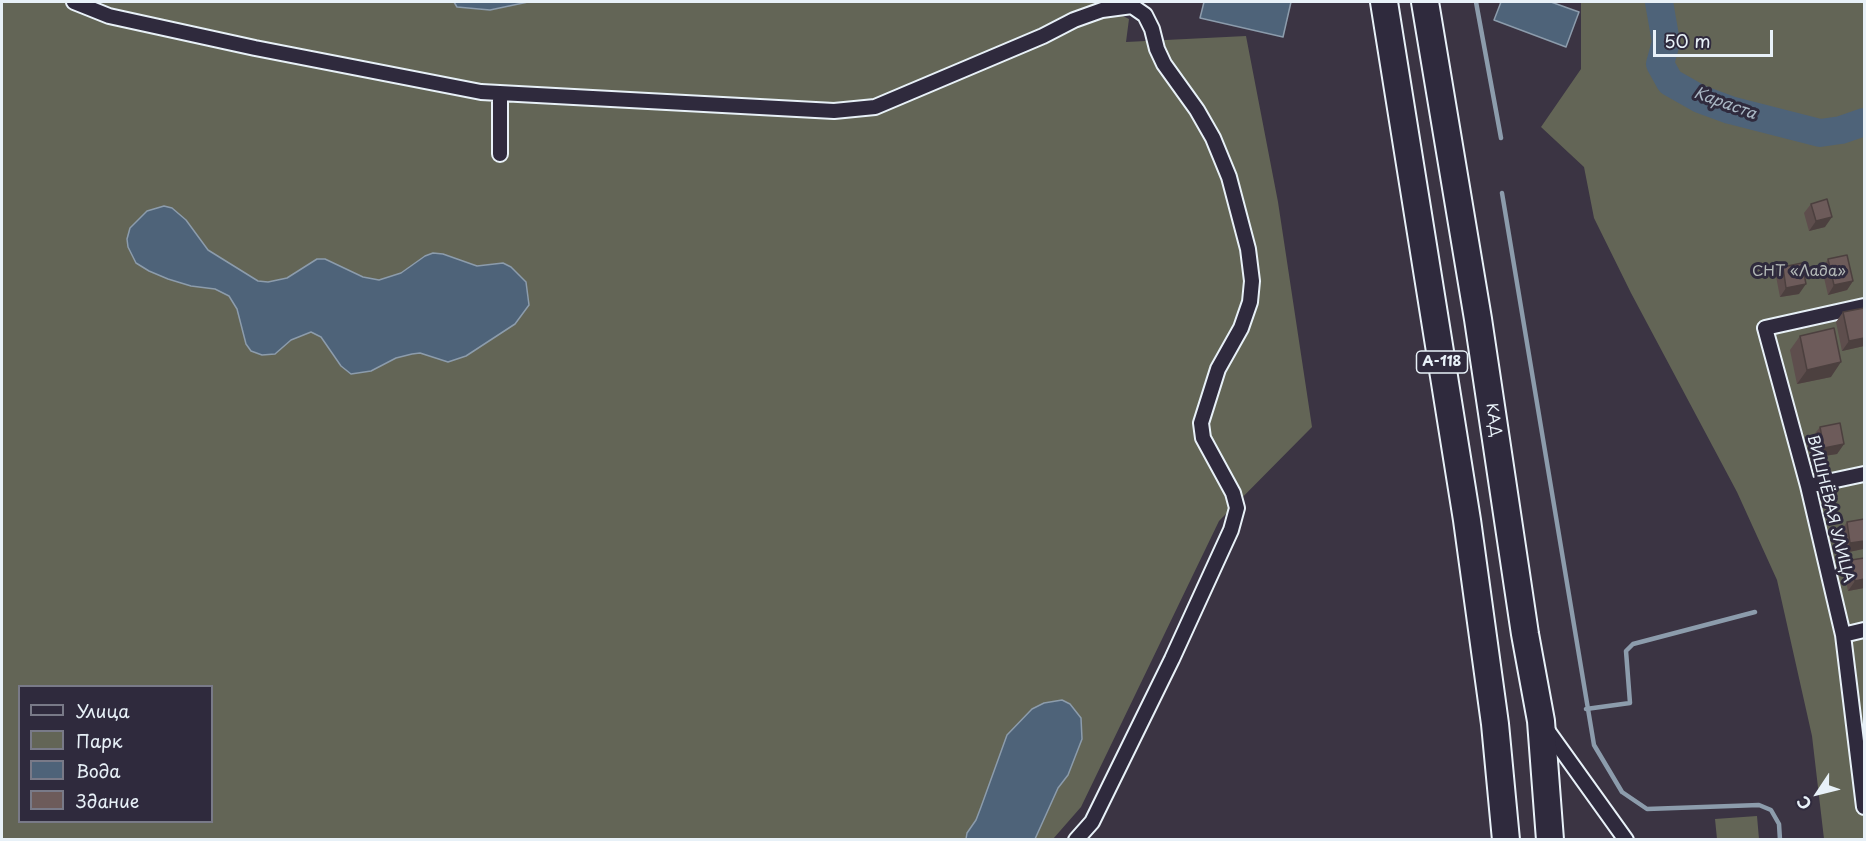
<!DOCTYPE html>
<meta charset="utf-8">
<style>
body{margin:0}
#map{position:relative;width:1866px;height:841px;overflow:hidden;background:#3b3443;font-family:"Playpen Sans",sans-serif}
canvas{display:block}
.frame{position:absolute;inset:0;border:3px solid #e8f1f8;pointer-events:none}
.legend{position:absolute;left:18px;top:685px;width:195px;height:138px;box-sizing:border-box;background:#2f2a3d;border:2px solid #797a88;margin:0;padding:8px 10px;list-style:none;font-size:18px;color:#e8f1f8}
.legend li{display:flex;align-items:center;gap:12px;height:30px}
.legend b{width:30px;border:2px solid #797a88}
.north{position:absolute;left:1788px;top:763px;width:60px;height:60px;-webkit-text-stroke:4px #2f2a3d;paint-order:stroke;rotate:235deg;font-size:16px;font-weight:700;line-height:24px;text-align:center;color:#e8f1f8}
.north::after{content:'';display:block;margin:auto;width:21px;height:27px;background:#e8f1f8;clip-path:polygon(50% 0,100% 100%,50% 72%,0 100%)}
.scale{position:absolute;left:1653px;top:30px;width:120px;height:27px;box-sizing:border-box;border:3px solid #e8f1f8;border-top:0;padding-left:8px;font-size:18px;line-height:21px;white-space:nowrap;color:#e8f1f8;-webkit-text-stroke:4px #2f2a3d;paint-order:stroke}
</style>
<div id="map">
<canvas width="1866" height="841"></canvas>
<div class="frame"></div>
<ul class="legend">
<li><b style="height:8px;background:#2f2a3d"></b>Улица</li>
<li><b style="height:16px;background:#636556"></b>Парк</li>
<li><b style="height:16px;background:#4e6379"></b>Вода</li>
<li><b style="height:16px;background:#6d5b5a"></b>Здание</li>
</ul>
<div class="north">С</div>
<div class="scale">50 m</div>
</div>
<script>
const ctx = document.querySelector('canvas').getContext('2d');
ctx.lineJoin = 'round';
function fill(path, color) {
  ctx.fillStyle = color;
  ctx.fill(path, 'evenodd');
}
function toPath(rows) {
  const path = new Path2D();
  for (const r of rows) {
    path.moveTo(r[0], r[1]);
    for (let i = 2; i < r.length; i += 2) path.lineTo(r[i], r[i + 1]);
  }
  return path;
}
function strokePath(path, color, width, dash) {
  ctx.strokeStyle = color;
  ctx.lineWidth = width;
  ctx.lineCap = dash ? 'butt' : 'round';
  ctx.setLineDash(dash || []);
  ctx.stroke(path);
}
function drawText(font, color, halo, rows, align = 'center') {
  ctx.font = font + ' "Playpen Sans",sans-serif';
  ctx.lineWidth = 6;
  ctx.setLineDash([]);
  ctx.textBaseline = 'middle';
  ctx.strokeStyle = halo;
  ctx.fillStyle = color;
  for (const [text, x, y, turn = 0] of rows) {
    ctx.save();
    ctx.translate(x, y);
    ctx.rotate((+turn || 0) * Math.PI / 180);
    ctx.textAlign = isNaN(turn) ? turn : align;
    if (halo) ctx.strokeText(text, 0, 0);
    ctx.fillText(text, 0, 0);
    ctx.restore();
  }
}
const green = toPath([
 [2,2,454,2,457,7,490,10,528,2,1127,2,1123,16,1129,19,1126,42,1246,36,1278,202,1312,427,1219,521,1081,807,1053,839,2,840],
 [20,686,212,686,212,822,20,822],
 [1581,2,1864,2,1864,839,1824,839,1812,736,1777,580,1737,492,1631,293,1594,218,1584,167,1541,127,1581,69],
 [1757,816,1759,839,1717,839,1715,819]
]);
const water = toPath([
 [454,2,528,2,490,10,457,7,454,2],
 [1204,2,1291,2,1283,37,1200,18,1204,2],
 [1501,2,1551,2,1579,12,1566,47,1494,20,1501,2],
 [164,206,172,208,186,220,208,250,258,281,268,282,287,278,317,259,325,259,363,277,379,280,401,273,425,256,433,253,443,254,477,266,503,263,511,267,526,282,529,305,515,324,466,356,448,362,420,353,412,354,396,358,371,371,351,374,341,366,321,337,311,332,291,340,275,354,262,355,251,351,246,344,237,309,229,296,215,289,191,286,168,279,149,271,136,263,128,247,127,239,130,228,147,211,164,206],
 [1062,700,1070,704,1081,718,1082,739,1068,775,1058,788,1035,839,966,839,967,833,976,820,981,807,1007,735,1032,709,1044,703,1062,700]
]);
const stream = toPath([
 [1476,2,1501,138],
 [1502,193,1594,745,1622,792,1647,809,1759,805,1771,810,1779,824,1780,840],
 [1586,709,1630,703,1626,651,1633,644,1755,612]
]);
const river = toPath([
 [1659,2,1666,42,1660,64,1670,82,1700,99,1730,110,1820,133,1841,130,1864,122]
]);
const minor = toPath([
 [74,2,109,16,255,48,481,92,834,111,875,107,1043,36,1074,20,1102,10,1132,6,1145,15,1152,29,1157,49,1164,64,1197,110,1213,138,1229,177,1248,249,1252,281,1250,302,1241,328,1218,369,1201,423,1203,438,1233,493,1237,508,1231,530,1172,659,1092,822,1076,840],
 [500,154,500,93],
 [1864,306,1765,328,1808,486,1843,635,1864,807],
 [1808,486,1864,474],
 [1843,635,1864,630],
 [1545,727,1626,840]
]);
const motorway = toPath([
 [1384,2,1467,520,1495,724,1506,840],
 [1425,2,1478,319,1525,634,1541,721,1550,840]
]);
const wall = toPath([
 [1811,204,1825,227,1809,231,1804,213],
 [1828,259,1853,281,1847,290,1828,295,1822,269],
 [1783,267,1799,294,1780,297,1776,276],
 [1843,312,1864,346,1842,351,1836,322],
 [1800,336,1831,377,1797,384,1790,350],
 [1820,427,1844,444,1837,454,1817,457,1813,436],
 [1864,519,1864,548,1863,549,1844,553,1840,532,1847,522],
 [1864,558,1864,588,1848,591,1844,570,1851,560]
]);
const shadedWall = toPath([
 [1832,217,1825,227,1809,231,1816,221],
 [1853,281,1847,290,1828,295,1834,285],
 [1806,284,1799,294,1780,297,1786,288],
 [1864,338,1864,346,1842,351,1849,341],
 [1841,362,1831,377,1797,384,1807,370],
 [1844,444,1837,454,1817,457,1824,448],
 [1864,541,1864,548,1863,549,1844,553,1850,543],
 [1864,579,1864,588,1848,591,1855,581]
]);
const building = toPath([
 [1827,199,1832,217,1816,221,1811,204,1827,199],
 [1847,255,1853,281,1834,285,1828,259,1847,255],
 [1802,263,1806,284,1786,288,1783,267,1802,263],
 [1864,308,1864,338,1849,341,1843,312,1864,308],
 [1834,328,1841,362,1807,370,1800,336,1834,328],
 [1840,423,1844,444,1824,448,1820,427,1840,423],
 [1864,519,1864,541,1850,543,1847,522,1864,519],
 [1864,558,1864,579,1855,581,1851,560,1864,558]
]);
const shields = [
 [1442,362,51]
];
const shieldNames = [
 ["А-118",1442,362]
];
const parkNames = [
 ["СНТ «Лада»",1799,272]
];
const streetNames = [
 ["КАД",1493,420,82],
 ["ВИШНЁВАЯ УЛИЦА",1830,509,76]
];
const waterNames = [
 ["Караста",1725,104,20]
];
fill(green, '#636556');
fill(water, '#4e6379');
strokePath(water, '#8c9cac', 1.5);
strokePath(stream, '#8c9cac', 4.5);
strokePath(river, '#4e6379', 28);
strokePath(minor, '#e8f1f8', 18);
strokePath(motorway, '#e8f1f8', 30);
strokePath(minor, '#2f2a3d', 14);
strokePath(motorway, '#2f2a3d', 26);
fill(wall, '#5e4e4d');
fill(shadedWall, '#4c403f');
fill(building, '#6d5b5a');
strokePath(building, '#4c403f', 1.5);
for (const [x, y, w] of shields) {
  const box = new Path2D();
  box.roundRect(x - w / 2, y - 11, w, 22, 4.5);
  ctx.fillStyle = '#2f2a3d';
  ctx.fill(box);
  strokePath(box, '#e8f1f8', 1.5);
}
drawText('bold 14px', '#e8f1f8', null, shieldNames);
drawText('15px', '#b3b9b7', '#2f2a3d', parkNames);
drawText('15px', '#e8f1f8', '#2f2a3d', streetNames);
drawText('italic 16px', '#aab8c5', '#2f2a3d', waterNames);
</script>
